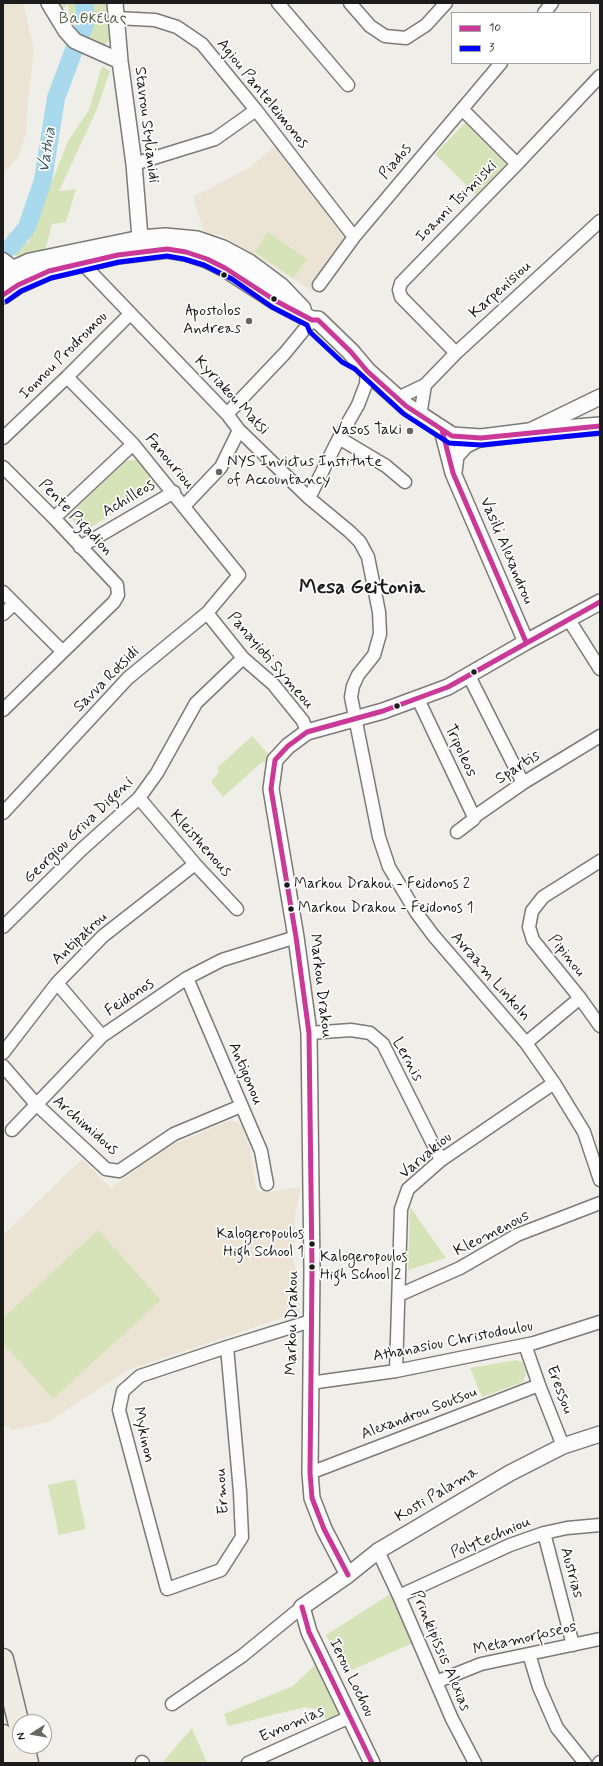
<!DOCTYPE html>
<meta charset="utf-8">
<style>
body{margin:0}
#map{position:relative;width:603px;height:1766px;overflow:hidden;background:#f0eee8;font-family:Mynerve,sans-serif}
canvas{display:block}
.frame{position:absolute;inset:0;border:4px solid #1c1c1c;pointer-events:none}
.legend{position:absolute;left:451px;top:12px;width:140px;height:52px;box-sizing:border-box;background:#fff;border:1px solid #a4a4a4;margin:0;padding:5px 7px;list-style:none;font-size:12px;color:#1c1c1c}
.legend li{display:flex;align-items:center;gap:8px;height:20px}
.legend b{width:20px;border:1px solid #a4a4a4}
.north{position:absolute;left:12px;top:1714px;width:40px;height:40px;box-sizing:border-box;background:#fff;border:1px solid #a4a4a4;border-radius:50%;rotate:258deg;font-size:11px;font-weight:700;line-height:16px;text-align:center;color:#1c1c1c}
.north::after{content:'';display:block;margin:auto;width:14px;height:18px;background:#666663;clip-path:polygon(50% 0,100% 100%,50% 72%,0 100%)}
</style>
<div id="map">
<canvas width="603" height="1766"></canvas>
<div class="frame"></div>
<ul class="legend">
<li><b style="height:5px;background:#ca3998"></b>10</li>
<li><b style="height:5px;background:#00f"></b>3</li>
</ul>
<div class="north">N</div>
</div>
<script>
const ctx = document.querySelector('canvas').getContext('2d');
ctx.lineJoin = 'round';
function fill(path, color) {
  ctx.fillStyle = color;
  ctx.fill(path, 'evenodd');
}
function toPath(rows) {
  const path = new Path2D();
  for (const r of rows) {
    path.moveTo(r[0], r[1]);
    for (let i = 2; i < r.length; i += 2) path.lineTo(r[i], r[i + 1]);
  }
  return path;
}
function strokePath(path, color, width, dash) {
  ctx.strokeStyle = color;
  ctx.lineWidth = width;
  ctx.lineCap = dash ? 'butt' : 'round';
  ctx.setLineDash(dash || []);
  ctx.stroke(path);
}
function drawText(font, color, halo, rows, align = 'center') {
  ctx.font = font + ' Mynerve,sans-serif';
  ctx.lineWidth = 3.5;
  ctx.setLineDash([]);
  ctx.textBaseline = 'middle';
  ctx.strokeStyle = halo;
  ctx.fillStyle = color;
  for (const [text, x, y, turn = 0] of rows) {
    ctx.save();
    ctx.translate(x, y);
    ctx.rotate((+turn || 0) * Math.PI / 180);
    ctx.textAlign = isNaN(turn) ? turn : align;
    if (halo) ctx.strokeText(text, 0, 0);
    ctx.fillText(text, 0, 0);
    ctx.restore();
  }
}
const built = toPath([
 [3,3,23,3,34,49,28,100,26,133,19,156,3,174],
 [277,145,347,242,313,291,220,234,205,235,193,197,247,169],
 [231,1120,242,1125,250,1149,257,1191,269,1192,301,1187,295,1215,294,1260,299,1286,299,1312,128,1370,48,1422,14,1430,3,1425,3,1235,82,1159,111,1188,167,1147]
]);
const green = toPath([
 [59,3,107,3,111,38,103,47,86,37,70,20,68,4,62,10],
 [102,66,110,71,97,109,59,191,76,189,66,222,52,224,45,251,21,258,3,249,9,232,28,243,68,141,89,110],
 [465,123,506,164,476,195,435,154],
 [268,232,307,259,293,278,255,252],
 [139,459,156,475,151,489,82,533,69,515,126,461],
 [252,736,270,756,267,763,262,762,223,797,211,782,219,772,217,768],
 [410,1207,446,1258,408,1270],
 [98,1230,161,1300,53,1399,3,1343,3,1318],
 [516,1360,523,1363,526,1373,523,1382,482,1397,470,1368],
 [75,1479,86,1529,59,1535,48,1485],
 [392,1593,415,1642,345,1673,326,1635],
 [318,1662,339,1709,335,1718,329,1724,320,1710,305,1707,228,1726,224,1714,293,1686],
 [192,1728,207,1763,162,1763]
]);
const river = toPath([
 [83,30,86,21,84,3],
 [11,247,27,227,43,180,56,98,75,47]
]);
const minor = toPath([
 [278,3,348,85],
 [350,3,370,26,385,36,406,38,426,25,446,3],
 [544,13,552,3],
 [116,18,155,20,177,27,202,44,256,110,354,237],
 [462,109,517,164],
 [134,164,215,139,256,110],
 [3,259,16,269],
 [82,263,227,414,239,430,309,498,350,532,360,542,368,557,379,612,380,634,374,655,358,675,353,686,351,697,379,837,389,867,416,912,433,935,526,1043,554,1083,584,1132,600,1180],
 [319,285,354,237,501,63],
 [456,353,401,297,399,290,401,283,517,164,600,76],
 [398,398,425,385,456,353,600,221],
 [227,414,285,353,312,320],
 [420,416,425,385],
 [3,438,67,377,130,314],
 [339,438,386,466,405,482],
 [3,467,54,518,117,585,118,595,114,602,3,710],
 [309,498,339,438,358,405,366,384,367,371],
 [184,506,221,467,239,430],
 [54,518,133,444],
 [80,547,174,492],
 [3,592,62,651],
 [207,613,243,658,273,684,303,721,307,732],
 [3,614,14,604],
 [569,620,600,669],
 [469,676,523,783],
 [418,699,474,817],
 [139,798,195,864,237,909],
 [3,813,128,678,207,613,239,575,133,444,67,377],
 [457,832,474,819,474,817,523,783,600,736],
 [600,861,543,897,532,911,529,927,533,940,580,998,600,1026],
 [3,927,81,850,139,798,157,773,196,703,243,658],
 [187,978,261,1151,267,1184],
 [57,983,102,1036],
 [309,1033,351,1030,370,1033,383,1044,441,1160],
 [526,1043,580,998],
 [3,1053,57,983,103,936,195,864],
 [3,1066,36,1104,106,1169,119,1171,174,1134,241,1106],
 [12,1130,102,1036,187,978,222,960,296,937],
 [399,1295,460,1268,517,1235,600,1203],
 [525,1345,539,1385,563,1446],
 [227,1347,240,1492,242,1537,221,1570,167,1589,119,1410,123,1391,140,1376,227,1347,311,1321],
 [396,1371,401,1209,408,1189,441,1160,554,1083],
 [310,1383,396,1371,534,1343,600,1322],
 [310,1473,539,1385],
 [544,1533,573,1645],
 [378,1551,399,1596,452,1719,475,1763],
 [399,1596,510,1545,544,1533,567,1528,600,1525],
 [529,1654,539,1687,557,1728,585,1763],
 [436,1682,481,1664,600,1639],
 [172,1704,242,1656,302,1607],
 [142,1762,143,1763],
 [248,1763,350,1717],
 [599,1763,600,1762]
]);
const tertiary = toPath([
 [49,3,66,31,75,41,120,61],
 [115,3,120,61,134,164,141,250],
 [442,430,453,473,526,642],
 [532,430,600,397],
 [454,472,456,456,466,445,481,438],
 [348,1575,324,1529,312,1498,310,1473,312,1268,309,1033,296,937,271,789,275,760,288,746,307,732,383,711,448,687,526,642,600,602],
 [372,1763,309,1632,302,1607,348,1575,378,1551,510,1473,563,1446,600,1434]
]);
const secondary = toPath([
 [3,276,12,270,30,262,141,239,165,237,197,240,223,249,249,263,280,286,302,309],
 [3,295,18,285,49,271,118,255,167,249,186,252,207,259,225,268,276,301,312,320,318,320,351,352,367,371,406,406,452,436,481,438,529,432,600,426]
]);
const trunk = toPath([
 [3,1659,20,1729],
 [3,1735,10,1763],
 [24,1746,28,1763]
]);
const bus1 = toPath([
 [3,295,18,285,49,271,118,255,167,249,186,252,207,259,225,268,276,301,312,320,318,320,351,352,367,371,406,406,452,436,481,438,600,426],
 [442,430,453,473,526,642],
 [348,1575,324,1529,312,1498,310,1473,312,1268,309,1033,296,937,271,789,275,760,288,746,307,732,383,711,448,687,600,602],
 [302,1607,309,1632,372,1763]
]);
const bus2 = toPath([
 [7,301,21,291,51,278,119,262,167,256,184,259,204,265,232,279,272,307,307,325,310,332,342,362,355,369,404,414,449,443,481,445,600,433]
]);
const markers = [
 [224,275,3.5,"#1c1c1c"],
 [274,299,3.5,"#1c1c1c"],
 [249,321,4,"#666663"],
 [410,431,4,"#666663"],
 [219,472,4,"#666663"],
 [474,672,3.5,"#1c1c1c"],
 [397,706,3.5,"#1c1c1c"],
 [287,885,3.5,"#1c1c1c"],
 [291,909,3.5,"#1c1c1c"],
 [312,1244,3.5,"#1c1c1c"],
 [312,1267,3.5,"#1c1c1c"]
];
const busNames = [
 ["Markou Drakou - Feidonos 2",294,885],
 ["Markou Drakou - Feidonos 1",298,909],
 ["Kalogeropoulos",304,1235,"right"],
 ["High School 1",304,1253,"right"],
 ["Kalogeropoulos",320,1258],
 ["High School 2",320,1276]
];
const parkNames = [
 ["Βαθκειας",93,20]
];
const streetNames = [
 ["Agiou Panteleimonos",262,94,51],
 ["Stavrou Stylianidi",146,125,83],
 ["Piados",396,162,-50],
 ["Ioanni Tsimiski",457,202,-45],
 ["Karpenisiou",501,290,-42],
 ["Ionnou Prodromou",64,356,-45],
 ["Kyriakou Matsi",231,396,47],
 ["Fanouriou",169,462,50],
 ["Achilleos",129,499,-31],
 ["Pente Pigadion",75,518,46],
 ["Vasili Alexandrou",506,551,67],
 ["Panayioti Symeou",270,661,49],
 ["Savva Rotsidi",107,680,-45],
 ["Tripoleos",460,751,65],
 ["Spartis",518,768,-33],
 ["Georgiou Griva Digeni",79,831,-44],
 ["Kleisthenous",200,844,48],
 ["Antipatrou",80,939,-43],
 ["Pipinou",566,956,51],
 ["Avraam Linkoln",490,977,49],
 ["Markou Drakou",320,986,83],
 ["Feidonos",130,998,-34],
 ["Lernis",407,1060,61],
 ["Antigonou",245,1074,67],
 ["Archimidous",85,1126,41],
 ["Varvakiou",426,1156,-40],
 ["Kleomenous",492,1234,-27],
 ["Markou Drakou",293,1323,-89],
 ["Athanasiou Christodoulou",453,1342,-11],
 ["Eressou",559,1390,69],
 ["Alexandrou Soutsou",419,1414,-21],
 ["Mykinon",143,1435,78],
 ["Ermou",223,1491,-94],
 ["Kosti Palama",437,1495,-31],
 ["Polytechniou",491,1538,-23],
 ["Austrias",571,1573,75],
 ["Metamorfoseos",525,1639,-13],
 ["Prinkipissis Alexias",440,1651,67],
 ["Ierou Lochou",351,1678,64],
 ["Evnomias",292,1725,-24]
];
const poiNames = [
 ["Apostolos",241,312],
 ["Andreas",241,330],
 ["Vasos Taki",402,431],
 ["NYS Invictus Institute",227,463,"left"],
 ["of Accountancy",227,481,"left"]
];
const waterNames = [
 ["Vathia",48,150,-81]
];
const districtNames = [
 ["Mesa Geitonia",362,589]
];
fill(built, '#ebe4d5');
fill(green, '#d6e3b8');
strokePath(river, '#a9d9ec', 18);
strokePath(minor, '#7b7a78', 15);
strokePath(tertiary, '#7b7a78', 18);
strokePath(secondary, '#7b7a78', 20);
strokePath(trunk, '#7b7a78', 23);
strokePath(minor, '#fdfcfc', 12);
strokePath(tertiary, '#fdfcfc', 15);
strokePath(secondary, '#fdfcfc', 17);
strokePath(trunk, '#f0ece3', 20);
strokePath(bus1, '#ca3998', 5);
strokePath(bus2, '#00f', 5);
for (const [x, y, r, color] of markers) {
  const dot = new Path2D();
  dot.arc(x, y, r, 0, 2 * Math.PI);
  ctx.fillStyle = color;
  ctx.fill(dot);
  strokePath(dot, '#fff', 1.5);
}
drawText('15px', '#1c1c1c', '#fff', busNames, 'left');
drawText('16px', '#555e45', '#fff', parkNames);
drawText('16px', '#1c1c1c', '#fff', streetNames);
drawText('16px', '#1c1c1c', '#fff', poiNames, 'right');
drawText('italic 17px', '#435b65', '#fff', waterNames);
drawText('bold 20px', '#1c1c1c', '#fff', districtNames);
</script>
